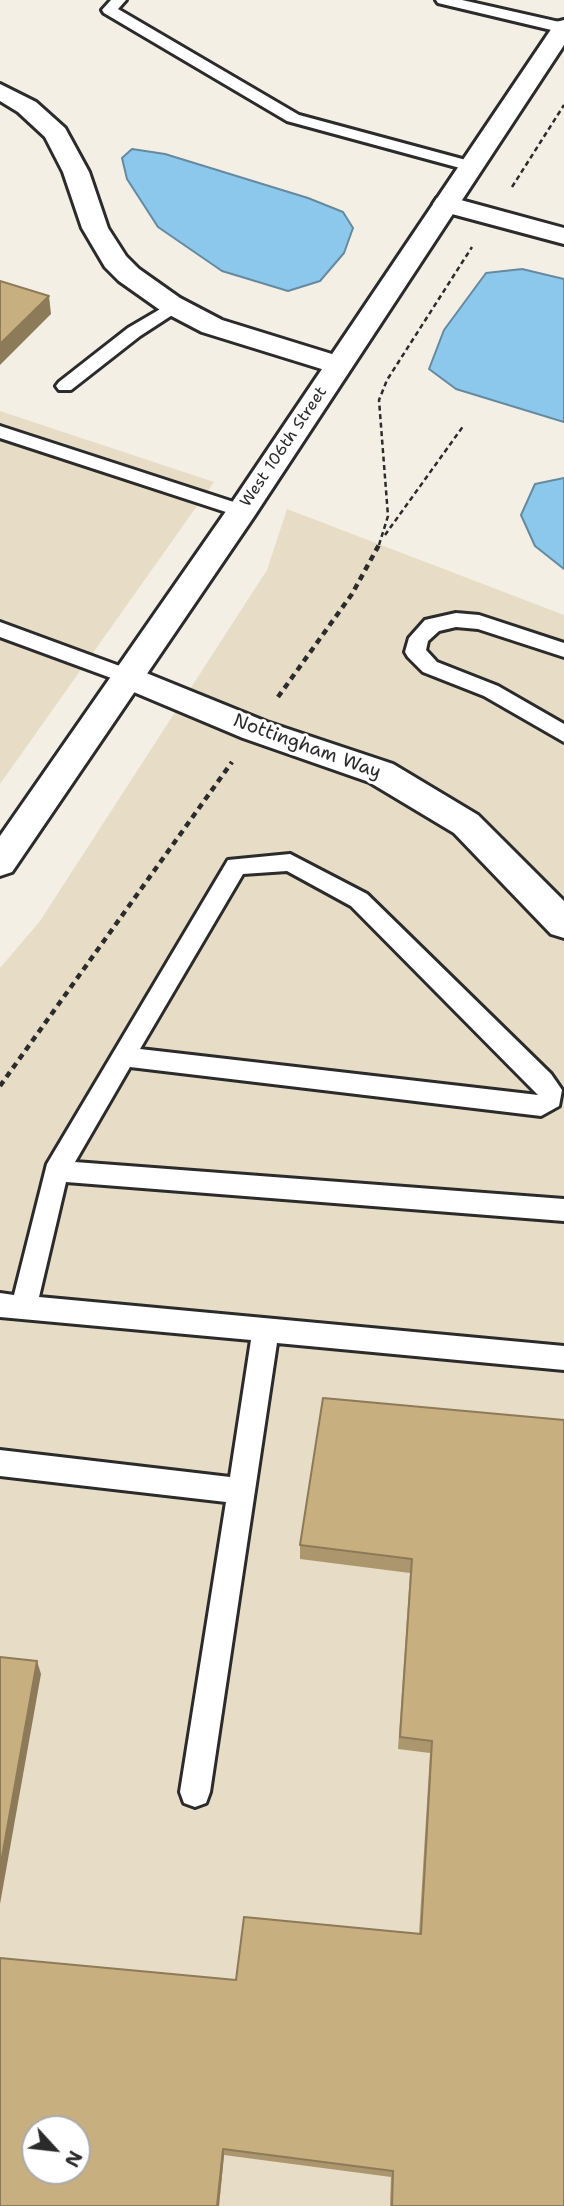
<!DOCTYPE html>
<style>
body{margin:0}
#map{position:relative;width:564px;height:2206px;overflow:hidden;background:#f4efe5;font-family:"Shantell Sans",sans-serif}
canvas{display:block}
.north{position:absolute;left:21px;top:2115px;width:70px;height:70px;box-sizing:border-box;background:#fff;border:2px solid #aaa;border-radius:50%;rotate:117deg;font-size:19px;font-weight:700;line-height:28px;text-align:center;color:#2b2b2b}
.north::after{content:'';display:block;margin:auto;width:24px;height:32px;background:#2b2b2b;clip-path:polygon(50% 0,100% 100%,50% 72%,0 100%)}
</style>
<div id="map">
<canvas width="564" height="2206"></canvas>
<div class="north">N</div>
</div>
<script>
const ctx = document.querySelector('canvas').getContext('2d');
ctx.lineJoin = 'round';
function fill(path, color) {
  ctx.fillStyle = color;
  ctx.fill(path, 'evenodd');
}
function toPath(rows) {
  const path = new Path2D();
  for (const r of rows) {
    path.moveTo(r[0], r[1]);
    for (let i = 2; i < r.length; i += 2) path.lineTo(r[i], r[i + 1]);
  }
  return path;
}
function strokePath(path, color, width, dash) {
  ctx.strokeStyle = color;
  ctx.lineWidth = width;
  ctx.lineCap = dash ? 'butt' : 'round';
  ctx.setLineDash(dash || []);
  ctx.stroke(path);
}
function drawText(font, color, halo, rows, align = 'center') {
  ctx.font = font + ' "Shantell Sans",sans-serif';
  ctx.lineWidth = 6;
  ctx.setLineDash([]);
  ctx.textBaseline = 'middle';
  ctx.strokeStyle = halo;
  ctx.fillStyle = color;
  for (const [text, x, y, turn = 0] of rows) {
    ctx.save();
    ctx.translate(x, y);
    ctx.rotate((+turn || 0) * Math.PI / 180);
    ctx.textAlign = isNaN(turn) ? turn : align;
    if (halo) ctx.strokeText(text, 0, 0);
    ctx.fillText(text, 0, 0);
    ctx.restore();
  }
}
const built = toPath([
 [0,411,214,482,0,784],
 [287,509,564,615,564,2206,0,2206,0,968,40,921,267,570],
 [35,2129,77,2129,77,2171,35,2171]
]);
const water = toPath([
 [132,149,165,154,308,198,343,212,353,228,344,253,320,281,288,291,222,271,158,227,127,179,122,158,132,149],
 [522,269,564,279,564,422,456,389,429,369,444,330,486,273,522,269],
 [564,478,564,569,535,546,521,515,535,484,564,478]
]);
const pathFar1 = toPath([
 [512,187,564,105],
 [385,535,464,425],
 [379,545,388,516,379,400,387,380,472,247]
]);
const path = toPath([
 [278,697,352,594,380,543],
 [0,1086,232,762]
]);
const service = toPath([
 [111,0,126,0,118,9,299,115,477,163,479,166,471,171,287,121,104,13,102,10,111,0],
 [436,0,462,0,564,23,564,33,438,3,436,0],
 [174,301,180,302,183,306,180,310,140,336,71,390,59,390,56,386,59,382,128,328,174,301],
 [0,426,249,507,252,511,242,517,235,515,0,438,0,426],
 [456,613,479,615,564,643,564,657,478,629,456,627,439,631,428,641,426,650,437,662,498,686,564,724,564,742,484,696,423,672,408,657,405,652,409,638,425,620,456,613],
 [0,622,136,672,139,677,136,682,122,682,0,637,0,622],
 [290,854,367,894,551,1074,562,1090,559,1106,541,1116,130,1067,75,1162,564,1199,564,1221,66,1182,39,1297,564,1346,564,1370,277,1343,210,1792,206,1803,195,1807,184,1803,180,1792,226,1502,0,1476,0,1450,230,1477,251,1340,0,1317,0,1293,14,1295,47,1164,228,860,290,854],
 [287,871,351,906,538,1095,140,1049,243,874,287,871]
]);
const minor = toPath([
 [0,84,36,102,65,128,89,172,108,228,126,256,139,269,180,298,222,320,348,359,352,365,348,371,338,374,328,371,202,332,160,310,119,281,105,267,82,228,63,172,45,137,18,112,0,101,0,84],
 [446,196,564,228,564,244,437,210,433,204,437,198,446,196],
 [129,666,267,722,393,764,478,815,564,901,564,938,551,934,454,833,369,782,243,738,117,685,113,677,117,669,129,666]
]);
const tertiary = toPath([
 [564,20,564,45,253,518,12,872,0,876,0,836,231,504,556,22,564,20]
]);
const wall = toPath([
 [564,1420,564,2206,390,2206,391,2177,224,2155,219,2206,236,1980,419,1934,430,1753,398,1749,410,1573,300,1559,300,1545]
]);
const shadedWall = toPath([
 [49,296,51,314,0,365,0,344],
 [37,1661,41,1674,0,1904,0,1868],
 [223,2149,224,2155,219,2206,217,2206]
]);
const building = toPath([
 [0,281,49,296,0,344,0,281],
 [323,1398,564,1420,564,2206,392,2206,393,2171,223,2149,217,2206,0,2206,0,1958,236,1980,244,1917,421,1934,432,1741,400,1737,412,1559,300,1545,323,1398],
 [35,2129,77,2129,77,2171,35,2171,35,2129],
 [0,1657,37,1661,0,1868,0,1657]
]);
const farStreetnames = [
 ["West 106th Street",284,447,-56]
];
const streetNames = [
 ["Nottingham Way",307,747,20]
];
fill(built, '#e7dcc6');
fill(water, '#8cc8ec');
strokePath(water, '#65899f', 2);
strokePath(service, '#2b2b2b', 6);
strokePath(minor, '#2b2b2b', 6);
strokePath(tertiary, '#2b2b2b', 6);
strokePath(pathFar1, '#2b2b2b', 2.5, [5, 3.5]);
strokePath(path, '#2b2b2b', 4.5, [6, 5]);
fill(service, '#fff');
fill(minor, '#fff');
fill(tertiary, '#fff');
fill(wall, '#ac966d');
fill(shadedWall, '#8c7a59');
fill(building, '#c8af7f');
strokePath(building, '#8c7a59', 2);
drawText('16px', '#2b2b2b', '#fff', farStreetnames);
drawText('19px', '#2b2b2b', '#fff', streetNames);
</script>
